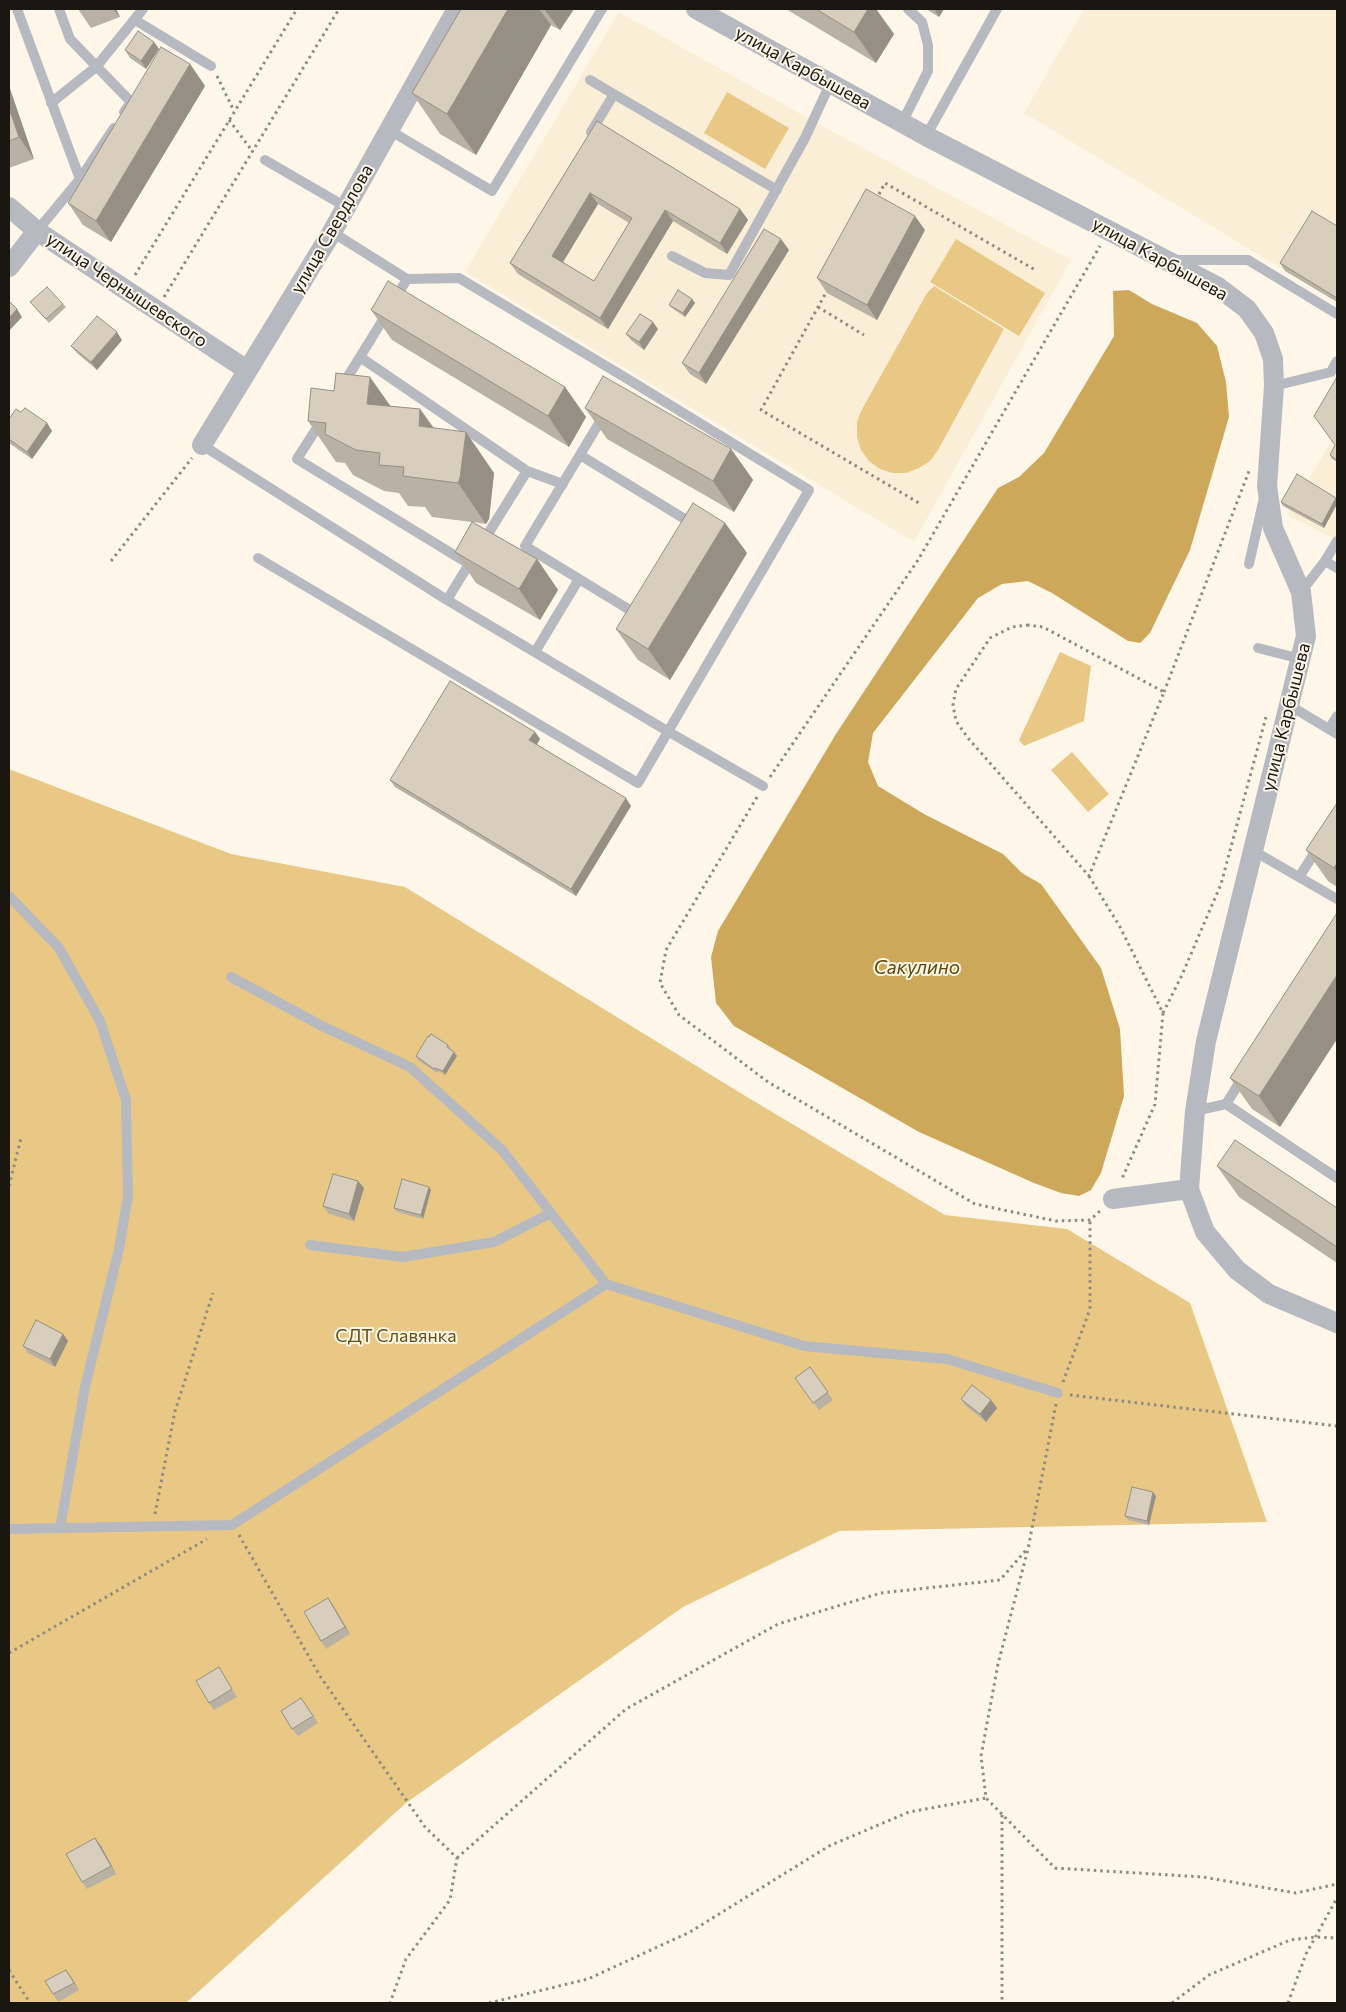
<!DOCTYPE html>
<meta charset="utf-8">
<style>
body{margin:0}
#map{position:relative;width:1346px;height:2012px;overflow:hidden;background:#fef7e9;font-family:Commissioner,sans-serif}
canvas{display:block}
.frame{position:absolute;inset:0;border:10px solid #1a1711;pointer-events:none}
</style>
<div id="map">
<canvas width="1346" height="2012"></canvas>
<div class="frame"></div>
</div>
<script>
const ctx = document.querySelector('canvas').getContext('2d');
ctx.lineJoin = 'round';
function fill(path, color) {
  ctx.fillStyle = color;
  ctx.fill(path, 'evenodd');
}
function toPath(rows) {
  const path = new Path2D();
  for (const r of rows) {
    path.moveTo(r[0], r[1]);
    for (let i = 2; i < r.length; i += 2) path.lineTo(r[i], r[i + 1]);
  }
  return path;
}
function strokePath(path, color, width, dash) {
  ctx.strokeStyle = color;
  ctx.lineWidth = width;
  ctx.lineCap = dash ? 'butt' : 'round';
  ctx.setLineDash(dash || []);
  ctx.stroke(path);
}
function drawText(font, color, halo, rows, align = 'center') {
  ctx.font = font + ' Commissioner,sans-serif';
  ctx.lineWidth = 4;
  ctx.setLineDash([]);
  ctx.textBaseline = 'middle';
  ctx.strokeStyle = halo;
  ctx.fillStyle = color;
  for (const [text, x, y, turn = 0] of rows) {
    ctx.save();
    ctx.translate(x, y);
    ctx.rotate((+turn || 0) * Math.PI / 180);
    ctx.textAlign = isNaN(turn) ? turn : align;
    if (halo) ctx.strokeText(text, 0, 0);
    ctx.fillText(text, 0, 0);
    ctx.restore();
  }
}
const built = toPath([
 [1084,9,1337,9,1337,302,1024,113],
 [619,12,813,121,1071,260,914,542,465,272],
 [1337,432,1337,540,1287,515]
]);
const green = toPath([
 [727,92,789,128,765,169,704,133],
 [956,239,1045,293,1019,336,930,282],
 [934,286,1004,329,938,450,930,461,919,468,906,473,893,473,880,469,869,461,861,450,857,437,857,422,860,413,927,293],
 [1060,652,1091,666,1084,721,1024,746,1019,740],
 [1072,752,1109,794,1088,812,1051,770],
 [9,769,231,854,405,887,747,1097,945,1215,1067,1229,1190,1303,1267,1522,839,1531,683,1607,406,1803,186,2003,9,2003]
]);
const water = toPath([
 [1129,290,1152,304,1197,323,1217,346,1226,382,1229,417,1190,550,1150,633,1140,643,1128,641,1052,593,1028,581,1002,584,978,598,873,733,868,762,878,786,924,814,1003,854,1022,873,1041,884,1101,968,1120,1029,1124,1096,1101,1173,1091,1190,1079,1196,1061,1193,1034,1183,919,1132,734,1026,716,1003,711,957,718,931,836,734,998,488,1019,477,1044,453,1114,336,1113,291]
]);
const path = toPath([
 [217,76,234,111],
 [229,120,253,152],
 [876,200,885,183,1037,271],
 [135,275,297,9],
 [828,289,761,410,919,503],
 [164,297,339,9],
 [818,307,864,335],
 [111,561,192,458],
 [1027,625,1043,627,1164,692,1089,876,968,738,956,721,953,705,956,689,990,638,1012,627,1027,625],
 [1164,692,1249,471],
 [770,777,918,560,1100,246],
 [757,797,666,950,660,983,679,1015,768,1082,975,1204,1056,1221,1090,1220,1101,1210],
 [1089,876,1120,927,1163,1013,1155,1104,1121,1181],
 [1163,1013,1182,975,1221,884,1266,717],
 [9,1186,21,1138],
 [1063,1382,1090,1309,1090,1220],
 [1070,1395,1337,1426],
 [1056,1404,1028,1549,998,1664,981,1756,986,1798,1055,1868,1203,1877,1296,1893,1337,1884],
 [155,1514,175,1411,213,1293],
 [239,1535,320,1676,425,1827,457,1858,450,1900,406,1959,390,2003],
 [9,1653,207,1539],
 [1002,1815,1002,2003],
 [457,1858,626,1709,778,1624,881,1593,1000,1580,1027,1549],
 [9,1970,30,2003],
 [489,2003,588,1979,690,1932,829,1846,909,1812,986,1798],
 [1172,2003,1209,1975,1290,1940,1316,1937,1337,1938],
 [1288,2003,1306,1954,1337,1898]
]);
const lane = toPath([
 [17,9,80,179],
 [59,9,70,39,131,102,124,112],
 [135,20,211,66],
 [590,80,777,190],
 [51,103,96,67,143,9],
 [902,123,928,71,928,45,922,22,908,9],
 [389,130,492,191,602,9],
 [591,132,614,94],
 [926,136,997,9],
 [265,160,346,207],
 [37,231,80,179,114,128],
 [332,232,407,279,395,299],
 [672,256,705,273,729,275,805,138,830,84],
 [1176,260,1248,260,1337,314],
 [387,313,360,357,527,471,563,484],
 [342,386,360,357],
 [1274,386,1331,372,1337,361],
 [604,415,525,546,638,615],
 [322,420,297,459,469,564],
 [202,445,447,600,669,732,763,786],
 [580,455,693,524,693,525],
 [483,542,527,471],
 [258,558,638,783,809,490,626,378,459,278,407,279],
 [1325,561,1337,541],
 [1249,564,1263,502],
 [1301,592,1325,561,1337,568],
 [447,600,469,564],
 [1258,648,1301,659],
 [535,652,579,579],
 [1289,705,1337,734],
 [1329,729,1337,716],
 [1252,850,1337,899],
 [1299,877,1319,846],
 [9,896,59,948,100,1021,126,1100,128,1196,119,1249,85,1387,60,1528],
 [231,977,322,1026,410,1067,502,1150,606,1284],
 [1226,1104,1243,1077],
 [1195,1111,1226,1104,1337,1178],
 [310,1245,403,1257,494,1242,551,1213],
 [9,1529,232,1525,606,1284,804,1346,947,1359,1058,1393]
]);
const street = toPath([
 [696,9,926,136,1218,287,1247,309,1264,333,1273,359,1274,386,1267,486,1273,528,1301,592,1306,636,1206,1041,1195,1111,1189,1189,1205,1232,1237,1270,1269,1294,1337,1323],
 [9,207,37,231,247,370],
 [9,267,37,231],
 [202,445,332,232,457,9],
 [1113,1199,1189,1189]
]);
const wall = toPath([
 [78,9,116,9,120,17,91,28],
 [461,9,574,9,560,30,551,25,476,155,440,134,412,93],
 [786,9,876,9,894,34,876,63],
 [926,9,944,9,939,17],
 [154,42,159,49,146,69,130,58,125,50],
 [190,64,205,86,111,242,83,225,68,203],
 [9,86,34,159,9,168],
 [597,121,740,209,748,220,727,254,673,221,608,329,518,274,510,263],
 [598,204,629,223,594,281,563,262],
 [1337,226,1337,302,1285,271,1280,263],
 [925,230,877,320,827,293,817,278],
 [789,250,706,384,690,374,682,363],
 [692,299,695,303,685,317,672,308,669,305],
 [30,302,63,304,66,307,49,323],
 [371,310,565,387,586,417,569,447,392,340],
 [658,329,644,350,632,341,626,334],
 [122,340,97,370,77,353,71,346],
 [1337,377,1337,462,1332,459,1330,455,1335,445],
 [391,406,420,409,434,428,494,473,489,519,486,524,473,522,537,559,558,590,540,620,476,583,455,552,472,522,432,517,425,507,408,506,399,493,384,491,353,475,345,463,336,462,308,421],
 [585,408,731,449,753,480,734,512,607,439],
 [21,412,47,423,52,431,32,459,9,443,9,419],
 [1336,498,1337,500,1337,504,1324,528,1283,506,1281,502],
 [725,523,747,553,670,680,638,660,616,629],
 [535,732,540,739,537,744,631,806,576,896,395,787,390,780],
 [1337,803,1337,887,1328,881,1306,850],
 [1337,913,1337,1039,1280,1127,1252,1109,1230,1078],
 [448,1045,451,1048,450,1050,457,1056,445,1075,438,1071,437,1073,418,1060,416,1056],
 [1217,1166,1337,1208,1337,1263,1239,1197],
 [358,1181,364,1188,354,1221,329,1214,323,1206],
 [429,1187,431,1190,423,1219,397,1212,394,1208],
 [63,1334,68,1341,55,1367,28,1353,23,1346],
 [810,1367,833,1400,819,1410,795,1378],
 [961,1399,991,1400,997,1408,986,1422,966,1406],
 [1156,1496,1149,1525,1128,1520,1125,1516],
 [328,1598,350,1634,326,1649,321,1641],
 [224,1675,237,1697,214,1710,209,1703],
 [307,1706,318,1723,298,1736,292,1729],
 [95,1838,101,1846,116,1874,87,1889,82,1882],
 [71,1977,79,1990,58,2002,53,1994]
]);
const shadedWall = toPath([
 [113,9,116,9,120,17],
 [508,9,539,9,551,25,476,155,447,114],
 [544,9,574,9,560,30],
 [868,9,876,9,894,34,876,63,854,32],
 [934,9,944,9,939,17],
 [154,42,159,49,146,69,141,61],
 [190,64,205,86,111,242,96,221],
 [9,86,34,159,19,137,9,108],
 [590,193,598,204,560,267,552,256],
 [740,209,748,220,727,254,720,243],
 [665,210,673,221,608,329,600,318],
 [915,216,925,230,877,320,867,305],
 [781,239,789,250,706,384,699,373],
 [692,299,695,303,685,317,683,313],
 [17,309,22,317,9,331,9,318],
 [653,322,658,329,644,350,639,342],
 [117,332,122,340,97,370,91,362],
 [370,377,399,418,367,404],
 [565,387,586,417,569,447,548,416],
 [420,409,449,450,419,426],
 [47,423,52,431,32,459,27,452],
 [466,432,494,473,489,519,486,524,458,483],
 [731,449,753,480,734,512,713,481],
 [1336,498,1337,500,1337,504,1324,528,1322,524],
 [725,523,747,553,670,680,648,649],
 [537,559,558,590,540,620,519,589],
 [535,732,540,739,535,748,529,740],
 [626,798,631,806,576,896,571,889],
 [1337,863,1337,873,1334,868],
 [1337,975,1337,1039,1280,1127,1259,1096],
 [454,1052,457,1056,445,1075,443,1071],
 [358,1181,364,1188,354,1221,349,1214],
 [429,1187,431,1190,423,1219,421,1215],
 [63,1334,68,1341,55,1367,50,1359],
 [991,1400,997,1408,986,1422,980,1414],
 [1153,1492,1156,1496,1149,1525,1147,1521],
 [328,1598,333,1605,350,1634,345,1627],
 [95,1838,101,1846,116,1874,111,1866],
 [66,1970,71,1977,79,1990,74,1983]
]);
const building = toPath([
 [461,9,508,9,447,114,412,93,461,9],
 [816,9,868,9,854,32,816,9],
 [138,31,154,42,141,61,125,50,138,31],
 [161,47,190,64,96,221,68,203,161,47],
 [9,108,19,137,9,141,9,108],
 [597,121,740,209,720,243,665,210,600,318,510,263,597,121],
 [590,193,632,218,594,281,552,256,590,193],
 [866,189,915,216,867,305,817,278,866,189],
 [1312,211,1337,226,1337,298,1280,263,1312,211],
 [764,229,781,239,699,373,682,363,764,229],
 [388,281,565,387,548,416,371,310,388,281],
 [47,287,63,304,46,319,30,302,47,287],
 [678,290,692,299,683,313,669,305,678,290],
 [9,301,17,309,9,318,9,301],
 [640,314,653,322,639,342,626,334,640,314],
 [97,316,117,332,91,362,71,346,97,316],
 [336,373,370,377,367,404,420,409,419,426,466,432,460,478,458,483,403,476,404,467,379,465,380,453,356,450,325,434,326,423,308,421,311,388,334,391,336,373],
 [603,376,731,449,713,481,585,408,603,376],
 [1337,377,1337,460,1330,455,1335,445,1314,416,1337,377],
 [25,408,47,423,27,452,9,439,9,419,16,409,21,412,25,408],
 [1297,474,1336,498,1322,524,1281,502,1297,474],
 [693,503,725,523,648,649,616,629,693,503],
 [472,522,537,559,519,589,455,552,472,522],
 [450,681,535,732,529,740,626,798,571,889,390,780,450,681],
 [1337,803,1337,863,1334,868,1306,850,1337,803],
 [1337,913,1337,975,1259,1096,1230,1078,1337,913],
 [431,1034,448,1045,447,1047,454,1052,443,1071,435,1068,434,1069,416,1056,428,1036,429,1037,431,1034],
 [1235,1140,1337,1208,1337,1247,1217,1166,1235,1140],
 [333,1174,358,1181,349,1214,323,1206,333,1174],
 [402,1179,429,1187,421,1215,394,1208,402,1179],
 [36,1320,63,1334,50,1359,23,1346,36,1320],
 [810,1367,828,1392,813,1403,795,1378,810,1367],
 [972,1385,991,1400,980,1414,961,1399,972,1385],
 [1132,1487,1153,1492,1147,1521,1125,1516,1132,1487],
 [328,1598,345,1627,321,1641,304,1612,328,1598],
 [219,1667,232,1689,209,1703,196,1681,219,1667],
 [301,1698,313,1716,292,1729,281,1711,301,1698],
 [95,1838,111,1866,82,1882,66,1854,95,1838],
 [66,1970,74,1983,53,1994,45,1981,66,1970]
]);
const streetNames = [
 ["улица Карбышева",803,68,29],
 ["улица Свердлова",332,229,-60],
 ["улица Карбышева",1160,259,29],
 ["улица Чернышевского",127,290,34],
 ["улица Карбышева",1286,717,-76]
];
const parkNames = [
 ["СДТ Славянка",396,1336]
];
const waterNames = [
 ["Сакулино",917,968]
];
fill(built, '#fbeed6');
fill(green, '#e9c885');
fill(water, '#cda85a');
strokePath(path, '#8f8a80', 3, [2.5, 4]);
strokePath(lane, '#b7b9c1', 10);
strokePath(street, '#b7b9c1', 20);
fill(wall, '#b9b1a3');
fill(shadedWall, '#969084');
fill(building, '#d7cebd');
strokePath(building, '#969084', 1);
drawText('18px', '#1a1711', '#fef7e9', streetNames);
drawText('18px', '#684e11', '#fef7e9', parkNames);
drawText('italic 19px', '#5f4605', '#fef7e9', waterNames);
</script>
